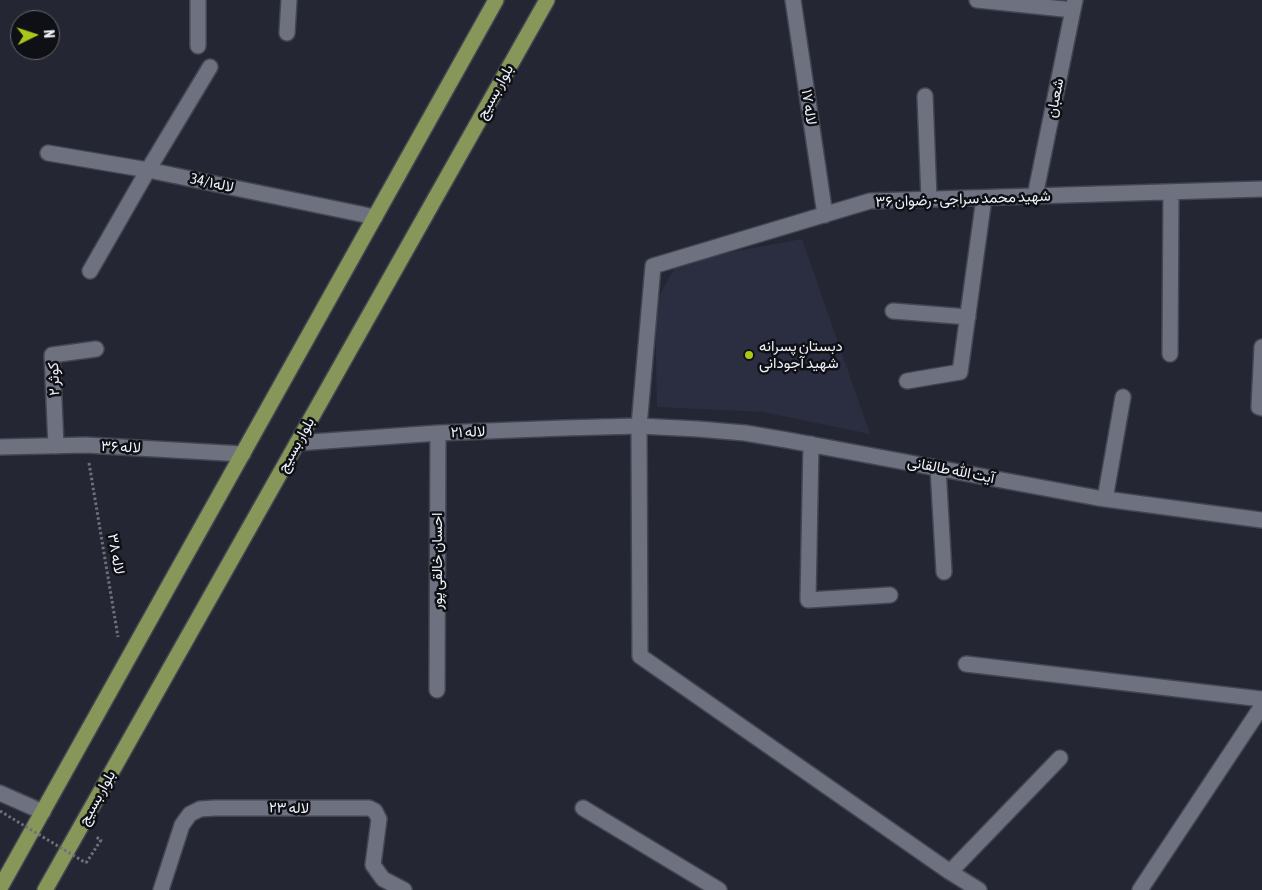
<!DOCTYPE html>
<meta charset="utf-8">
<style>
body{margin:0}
#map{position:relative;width:1262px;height:890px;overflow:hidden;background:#242733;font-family:"Asap Condensed",sans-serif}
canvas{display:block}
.north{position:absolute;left:10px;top:10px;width:50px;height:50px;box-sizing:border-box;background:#0f1015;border:1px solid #686a70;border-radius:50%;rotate:86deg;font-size:14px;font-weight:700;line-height:20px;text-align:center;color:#edf0f8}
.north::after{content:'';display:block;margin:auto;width:18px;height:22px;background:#aac719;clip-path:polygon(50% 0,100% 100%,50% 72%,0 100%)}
</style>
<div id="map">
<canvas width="1262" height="890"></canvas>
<div class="north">N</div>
</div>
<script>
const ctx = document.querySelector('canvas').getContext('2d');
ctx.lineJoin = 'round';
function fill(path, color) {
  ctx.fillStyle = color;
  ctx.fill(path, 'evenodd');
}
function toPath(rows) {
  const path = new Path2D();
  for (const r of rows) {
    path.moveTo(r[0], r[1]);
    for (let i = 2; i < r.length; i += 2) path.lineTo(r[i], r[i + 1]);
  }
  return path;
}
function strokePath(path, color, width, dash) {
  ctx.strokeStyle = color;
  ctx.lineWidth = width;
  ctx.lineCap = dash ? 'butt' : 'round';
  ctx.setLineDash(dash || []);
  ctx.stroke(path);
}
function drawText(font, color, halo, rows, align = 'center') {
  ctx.font = font + ' "Asap Condensed",Vazirmatn,sans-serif';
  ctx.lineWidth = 5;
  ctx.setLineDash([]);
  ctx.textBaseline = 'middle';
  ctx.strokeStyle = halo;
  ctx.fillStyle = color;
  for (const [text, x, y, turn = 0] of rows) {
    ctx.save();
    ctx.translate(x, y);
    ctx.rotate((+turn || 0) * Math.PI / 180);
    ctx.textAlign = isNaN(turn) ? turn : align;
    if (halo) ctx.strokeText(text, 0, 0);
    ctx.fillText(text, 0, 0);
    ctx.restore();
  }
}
const built = toPath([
 [802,239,870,434,763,412,657,407,655,303,678,262]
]);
const path = toPath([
 [89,463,118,637],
 [86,863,101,840,96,837]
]);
const street = toPath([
 [198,0,198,46],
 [793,0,825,215],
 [977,0,1073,10],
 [287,33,289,0],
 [925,96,929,199],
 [48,153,148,170,375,217],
 [1035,196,1075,0],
 [90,271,148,170,210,67],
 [893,311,968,317],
 [1262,347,1259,407,1262,408],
 [1170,354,1171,192],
 [907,381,960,372,984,198],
 [297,443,438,433,564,428,639,426,698,429,745,433,787,440,1098,498,1262,520],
 [811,444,808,600,890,595],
 [56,446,52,355,96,349],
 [0,447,86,445,243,454],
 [938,468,944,572],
 [1105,499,1123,397],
 [966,664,1262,699],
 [437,690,438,433],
 [0,793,43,812],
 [583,808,719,890],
 [950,872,1060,758],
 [161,890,182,825,190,814,200,809,215,808,369,808,375,811,379,819,373,865,383,879,404,890],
 [979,890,950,872,640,656,639,426,653,266,870,201,1262,189],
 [1140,890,1262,706]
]);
const primary = toPath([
 [0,888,496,0],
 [45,890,547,0]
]);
const pathBridge = toPath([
 [0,811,86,863]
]);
const markers = [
 [749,355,5,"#aac719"]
];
const streetNames = [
 ["بلوار بسیج",495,92,-61],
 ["شعبان",1055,98,-79],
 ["لاله ۱۷",809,107,82],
 ["لاله34/۱",212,183,12],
 ["شهید محمد سراجی - رضوان ۳۶",963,199,-2],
 ["کوثر ۲",54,379,-92],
 ["لاله ۲۱",468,432,-2],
 ["بلوار بسیج",296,445,-61],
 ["لاله ۳۶",121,447,3],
 ["آیت الله طالقانی",951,470,11],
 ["لاله ۳۸",116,554,80],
 ["احسان خالقی پور",437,561,-90],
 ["بلوار بسیج",97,798,-61],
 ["لاله ۲۳",289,808,1]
];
const poiNames = [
 ["دبستان پسرانه",759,346],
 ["شهید آجودانی",759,363]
];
fill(built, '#2a2e40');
strokePath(street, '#434550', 18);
strokePath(primary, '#434550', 18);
strokePath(path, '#6e717b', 3, [2.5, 2.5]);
strokePath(street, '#6d7180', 15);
strokePath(primary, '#879659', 15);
strokePath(pathBridge, '#6e717b', 3, [2.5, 2.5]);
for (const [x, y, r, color] of markers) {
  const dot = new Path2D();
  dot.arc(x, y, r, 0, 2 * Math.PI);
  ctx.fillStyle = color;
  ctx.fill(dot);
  strokePath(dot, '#0f1015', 2);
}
drawText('15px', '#edf0f8', '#0f1015', streetNames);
drawText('15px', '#edf0f8', '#0f1015', poiNames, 'left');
</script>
